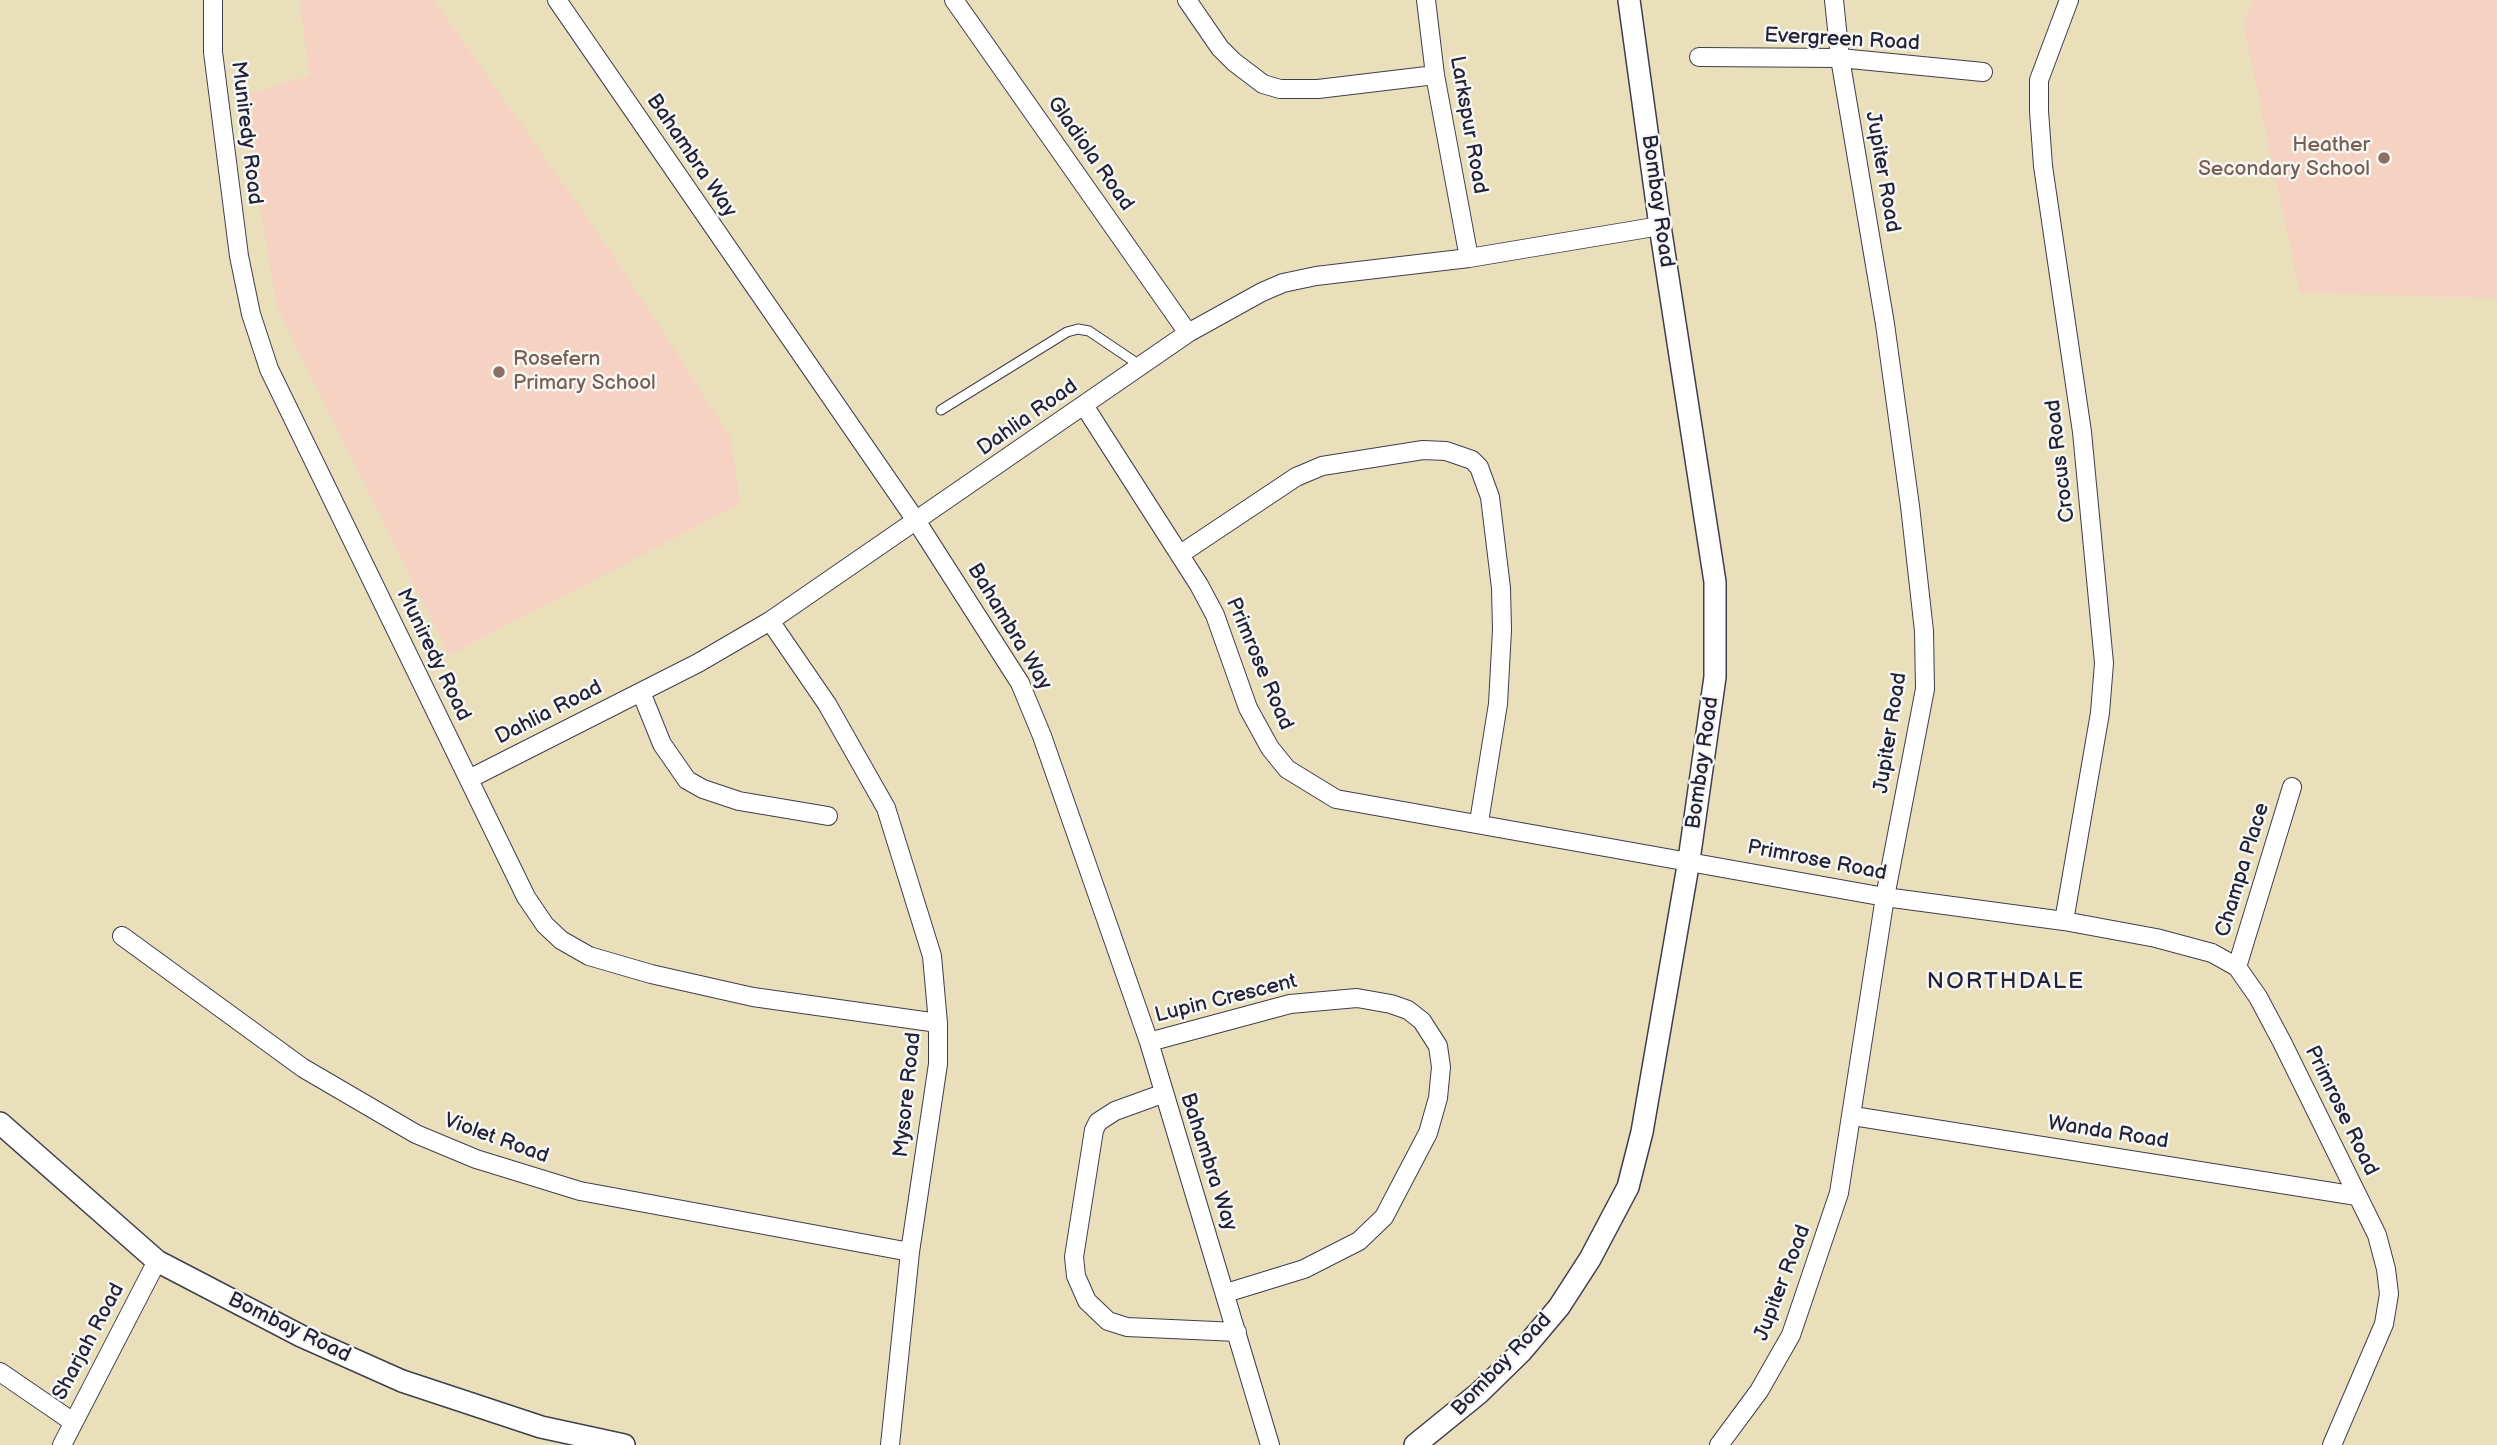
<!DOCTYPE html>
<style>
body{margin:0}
canvas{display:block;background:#e9dfbb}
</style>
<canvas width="2497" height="1445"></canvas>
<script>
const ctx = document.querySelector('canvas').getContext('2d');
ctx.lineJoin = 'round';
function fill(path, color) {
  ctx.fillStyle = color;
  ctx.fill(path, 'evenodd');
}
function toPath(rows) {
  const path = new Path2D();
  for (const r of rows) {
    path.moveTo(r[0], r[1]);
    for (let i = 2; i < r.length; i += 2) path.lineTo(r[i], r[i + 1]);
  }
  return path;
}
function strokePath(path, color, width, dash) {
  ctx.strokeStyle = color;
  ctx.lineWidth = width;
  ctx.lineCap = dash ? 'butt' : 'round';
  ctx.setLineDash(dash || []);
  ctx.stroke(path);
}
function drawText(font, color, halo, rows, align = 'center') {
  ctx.font = font + ' "Balsamiq Sans",sans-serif';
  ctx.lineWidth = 5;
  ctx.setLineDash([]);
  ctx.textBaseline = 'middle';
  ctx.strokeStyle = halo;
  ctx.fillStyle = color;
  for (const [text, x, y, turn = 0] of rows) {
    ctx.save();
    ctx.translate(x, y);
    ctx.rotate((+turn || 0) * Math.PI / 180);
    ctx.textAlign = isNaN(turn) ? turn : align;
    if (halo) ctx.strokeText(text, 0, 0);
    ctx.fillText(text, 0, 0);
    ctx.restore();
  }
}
const built = toPath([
 [300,0,434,0,616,259,731,438,740,504,449,655,277,307,241,96,309,76],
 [2252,0,2497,0,2497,298,2300,293,2243,23]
]);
const service = toPath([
 [941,410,1067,332,1078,329,1089,331,1141,366]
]);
const minor = toPath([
 [557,0,917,522,1020,683,1042,736,1149,1042,1270,1445],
 [954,0,1188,333],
 [1187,0,1220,48,1234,62,1263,84,1280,89,1318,89,1435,75],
 [1426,0,1435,75,1469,258],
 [213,2,213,52,239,256,251,314,269,369,526,897,545,925,561,940,589,956,651,974,753,997,938,1023],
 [1699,57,1840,58,1983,72],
 [1085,407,1199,585,1215,615,1248,708,1270,748,1287,769,1336,799,1885,897,2064,921,2156,938,2212,953,2237,967,2258,997,2282,1042,2377,1235,2386,1269,2389,1294,2384,1324,2332,1445],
 [1182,553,1296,477,1322,466,1423,450,1446,451,1472,460,1479,467,1490,497,1501,588,1502,630,1498,704,1479,822],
 [770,621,827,704,886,808,932,956,938,1023,938,1064,910,1252,890,1445],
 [641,692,662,744,687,780,703,789,739,801,828,816],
 [469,779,698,663,770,621,1188,333,1262,292,1283,283,1316,276,1469,258,1660,226],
 [2064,921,2100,713,2104,663,2082,432,2043,166,2039,111,2039,80,2069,0],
 [122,936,303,1068,416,1134,476,1159,580,1191,910,1252],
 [2237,967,2292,787],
 [1149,1042,1290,1004,1357,998,1391,1004,1408,1010,1422,1021,1438,1046,1441,1067,1438,1098,1428,1133,1384,1217,1359,1241,1304,1269,1226,1293],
 [1162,1094,1115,1111,1098,1122,1094,1130,1074,1257,1076,1276,1087,1301,1108,1321,1127,1327,1237,1332],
 [1853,1116,2357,1196],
 [0,1372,73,1422],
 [62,1445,157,1261],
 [1719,1445,1759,1391,1791,1335,1839,1193,1885,897,1925,689,1924,631,1910,506,1885,324,1840,58,1834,0]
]);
const tertiary = toPath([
 [0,1123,157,1261,301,1336,402,1381,541,1427,624,1445],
 [1415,1445,1479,1393,1521,1352,1559,1307,1590,1259,1628,1187,1642,1132,1689,860,1715,677,1715,582,1660,226,1629,0]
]);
const markers = [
 [2384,158,7,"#8d6e63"],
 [499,372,7,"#8d6e63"]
];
const streetNames = [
 ["Evergreen Road",1842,40,3],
 ["Larkspur Road",1468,125,80],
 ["Muniredy Road",246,133,83],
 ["Gladiola Road",1090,154,55],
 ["Bahambra Way",691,156,56],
 ["Jupiter Road",1882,172,80],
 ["Bombay Road",1657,201,82],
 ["Dahlia Road",1028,418,-35],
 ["Crocus Road",2061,461,-97],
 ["Bahambra Way",1009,627,59],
 ["Muniredy Road",433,655,64],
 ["Primrose Road",1259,664,67],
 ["Dahlia Road",549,713,-27],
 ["Jupiter Road",1891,733,-81],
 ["Bombay Road",1703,763,-82],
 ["Primrose Road",1817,861,11],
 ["Champa Place",2243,870,-73],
 ["Lupin Crescent",1226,999,-14],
 ["Mysore Road",908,1095,-84],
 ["Primrose Road",2341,1111,64],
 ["Wanda Road",2108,1133,9],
 ["Violet Road",496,1139,20],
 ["Bahambra Way",1208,1162,72],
 ["Jupiter Road",1783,1283,-69],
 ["Bombay Road",289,1328,26],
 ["Sharjah Road",89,1342,-62],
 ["Bombay Road",1502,1365,-46]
];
const educationNames = [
 ["Heather",2370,146],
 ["Secondary School",2370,170],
 ["Rosefern",513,360,"left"],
 ["Primary School",513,384,"left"]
];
const neighbourhoodNames = [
 ["NORTHDALE",2006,982]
];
fill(built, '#f5d2c2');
strokePath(service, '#403e4e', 11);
strokePath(minor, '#403e4e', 20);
strokePath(tertiary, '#403e4e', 24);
strokePath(service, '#fff', 9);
strokePath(minor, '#fff', 18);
strokePath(tertiary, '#fff', 21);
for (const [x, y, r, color] of markers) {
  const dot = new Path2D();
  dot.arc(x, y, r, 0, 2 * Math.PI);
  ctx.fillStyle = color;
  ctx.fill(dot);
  strokePath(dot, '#f6f6f2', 2.5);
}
drawText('21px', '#22223b', '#f6f6f2', streetNames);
drawText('21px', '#785e54', '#f6f6f2', educationNames, 'right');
ctx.letterSpacing = '2px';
drawText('23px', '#22223b', '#f6f6f2', neighbourhoodNames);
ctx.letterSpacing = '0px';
</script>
